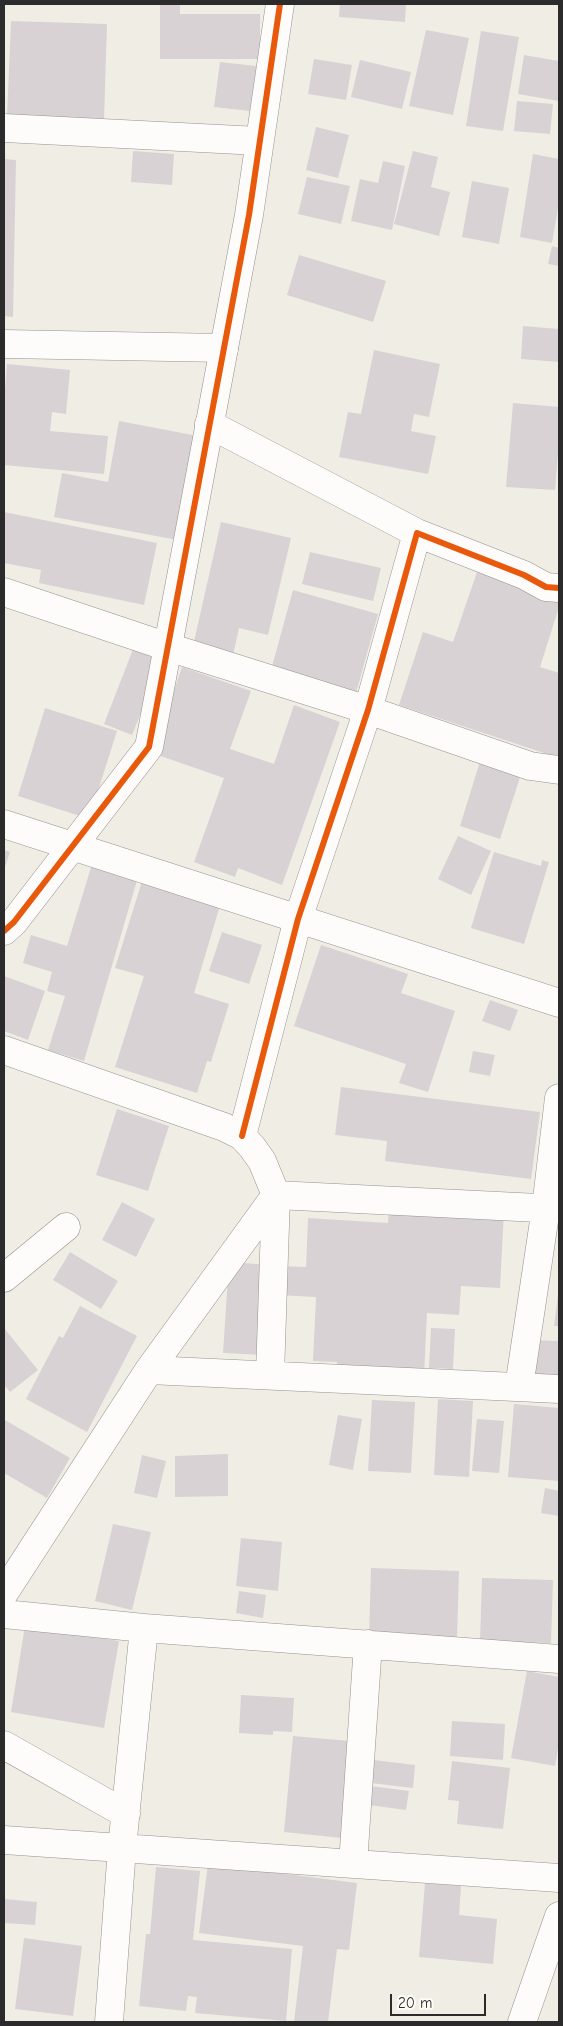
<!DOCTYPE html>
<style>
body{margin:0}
#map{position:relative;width:563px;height:2026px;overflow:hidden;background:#f0ede4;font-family:"Comic Neue",sans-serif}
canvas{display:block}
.frame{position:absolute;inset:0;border:5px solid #2b2b2b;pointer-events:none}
.scale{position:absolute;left:390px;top:1994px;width:96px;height:22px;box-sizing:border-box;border:2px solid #2b2b2b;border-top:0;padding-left:6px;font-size:15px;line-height:18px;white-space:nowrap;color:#2b2b2b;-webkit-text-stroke:4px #fdfcf7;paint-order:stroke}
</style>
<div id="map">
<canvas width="563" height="2026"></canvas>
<div class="frame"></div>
<div class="scale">20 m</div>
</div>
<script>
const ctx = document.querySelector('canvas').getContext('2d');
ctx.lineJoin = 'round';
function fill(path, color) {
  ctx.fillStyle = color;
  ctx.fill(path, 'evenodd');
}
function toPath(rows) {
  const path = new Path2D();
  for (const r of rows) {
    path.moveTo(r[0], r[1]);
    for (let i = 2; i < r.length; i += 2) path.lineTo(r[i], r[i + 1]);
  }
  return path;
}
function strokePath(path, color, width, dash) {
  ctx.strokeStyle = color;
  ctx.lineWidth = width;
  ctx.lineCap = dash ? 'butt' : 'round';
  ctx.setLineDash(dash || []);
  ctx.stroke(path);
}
const building = toPath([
 [160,4,180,4,180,14,260,14,260,59,160,59],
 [340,4,406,4,405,22,339,17],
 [11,21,107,24,104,120,7,117],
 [426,30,469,38,453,115,409,106],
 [481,31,519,37,503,131,466,126],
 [524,55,559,61,559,101,518,94],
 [314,59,352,65,346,100,308,94],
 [360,60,411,72,402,109,351,97],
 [220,62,265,67,259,112,214,107],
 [517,101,553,104,550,134,514,131],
 [316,127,349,135,338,178,306,170],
 [133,151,174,154,172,185,131,182],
 [413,151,438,157,431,187,450,192,439,236,394,224],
 [533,154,559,159,559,202,552,243,520,237],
 [4,159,16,160,13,317,4,316],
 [383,161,405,166,392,230,351,221,360,179,378,183],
 [307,177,350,186,341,224,298,214],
 [472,181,509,188,499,244,462,237],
 [552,246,559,248,559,266,548,264],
 [299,255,386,281,373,322,287,295],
 [523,326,559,329,559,362,521,359],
 [374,350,440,364,429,417,414,414,411,431,436,436,428,474,339,457,348,412,361,414],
 [7,364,70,370,66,414,52,412,50,431,108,436,104,474,4,465,4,402],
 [513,403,559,407,559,441,555,490,506,487],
 [119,421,203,437,183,541,54,517,62,473,108,482],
 [4,512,157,543,144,605,39,583,41,570,4,563],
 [221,522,291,538,268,635,239,628,233,655,193,646],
 [310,552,381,568,373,601,302,584],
 [477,572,559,600,559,607,540,667,559,673,559,758,399,705,423,632,453,642],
 [293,590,378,614,356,693,271,670],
 [135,644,164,655,132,735,104,724],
 [182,667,251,691,230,749,274,764,294,705,340,722,282,885,238,868,235,877,194,862,224,778,152,753],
 [45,708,117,731,89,819,18,796],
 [481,758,522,771,500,839,460,826],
 [458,836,491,851,471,895,438,879],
 [4,850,10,852,4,870],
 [494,852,541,866,542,860,549,862,524,944,471,928],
 [92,864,138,877,84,1061,48,1050,65,996,47,991,52,972,23,963,31,935,67,946],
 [143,878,221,902,194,993,229,1004,211,1062,207,1061,197,1093,115,1067,144,976,115,968],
 [222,932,262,945,249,984,209,971],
 [321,945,408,974,401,993,455,1011,428,1092,399,1083,406,1064,294,1026],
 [4,976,45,991,28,1040,4,1031],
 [490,1000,518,1010,510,1031,482,1021],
 [473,1051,495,1055,490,1076,469,1072],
 [341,1087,540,1112,531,1179,385,1161,387,1141,335,1135],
 [117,1109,169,1126,148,1191,96,1175],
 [122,1202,155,1219,136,1257,102,1240],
 [389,1204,504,1210,500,1288,461,1286,459,1315,427,1313,424,1376,336,1371,337,1362,313,1361,316,1297,277,1295,279,1266,306,1267,308,1218,388,1223],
 [70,1252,118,1281,101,1309,53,1280],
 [229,1262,271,1265,265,1355,223,1353],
 [558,1295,559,1295,559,1326,554,1326],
 [80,1306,137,1336,87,1432,26,1399,59,1336,63,1338],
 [4,1328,38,1370,10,1392,4,1385],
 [431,1328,455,1329,453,1369,429,1368],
 [531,1340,559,1341,559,1384,529,1382],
 [438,1399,473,1401,469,1477,434,1475],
 [372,1400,415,1402,411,1473,368,1471],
 [514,1404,559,1408,559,1481,508,1477],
 [338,1415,362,1419,353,1470,329,1465],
 [477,1419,504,1421,499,1473,472,1471],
 [5,1420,70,1458,47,1498,4,1473],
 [228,1454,228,1496,175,1497,175,1456],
 [142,1455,166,1461,157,1498,134,1493],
 [545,1488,559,1491,559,1516,541,1513],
 [113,1524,151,1532,132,1610,95,1601],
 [241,1538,282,1542,278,1591,236,1586],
 [371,1568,459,1571,457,1639,369,1637],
 [482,1578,553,1580,551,1643,480,1641],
 [239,1591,266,1595,263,1618,236,1613],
 [25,1626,119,1641,104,1728,11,1712],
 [527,1671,559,1677,559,1742,555,1766,511,1758],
 [241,1695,294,1698,292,1732,273,1731,273,1735,239,1733],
 [452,1721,505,1724,503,1760,450,1756],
 [293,1736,361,1742,351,1839,284,1832],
 [365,1759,415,1765,413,1788,362,1782],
 [452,1761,510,1768,503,1829,457,1824,459,1801,448,1800],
 [363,1785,409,1791,406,1810,361,1804],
 [208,1864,357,1883,349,1950,337,1949,328,2022,294,2022,303,1946,199,1933],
 [156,1867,200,1871,193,1940,292,1949,286,2021,195,2013,197,1997,188,1996,186,2011,139,2006,146,1934,150,1934],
 [425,1883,461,1886,459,1915,497,1919,493,1964,419,1957],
 [4,1899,37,1902,35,1925,4,1923],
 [24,1938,82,1946,73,2016,15,2009]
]);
const minor = toPath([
 [4,128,259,141],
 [4,344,224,348],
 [209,424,417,533],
 [4,592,168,647,368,710,530,766,559,770],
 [4,824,559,1003],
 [4,1050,224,1127,242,1136,252,1147,262,1161,276,1195,270,1375],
 [242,1136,298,919,368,710,417,533,524,575,546,587,559,588],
 [4,1278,66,1227],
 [149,1370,276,1195,559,1209],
 [519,1387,546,1208,559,1098],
 [4,1593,149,1370,559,1389],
 [4,1614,144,1628,559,1659],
 [4,1745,126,1814],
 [4,1840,559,1878],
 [353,1864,368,1644],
 [109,2022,122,1848,144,1628],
 [522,2022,559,1916]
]);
const tertiary = toPath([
 [4,931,14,922,149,747,249,215,280,4]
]);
const cycleway = toPath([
 [4,931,14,922,149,747,249,215,280,4],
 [242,1136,298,919,368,710,417,533,524,575,546,587,559,588]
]);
fill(building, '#d9d2d5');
strokePath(minor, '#94928e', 29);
strokePath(tertiary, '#94928e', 29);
strokePath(minor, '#fdfcfb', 28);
strokePath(tertiary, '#fdfcfb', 28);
strokePath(cycleway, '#e8590c', 6);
</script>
